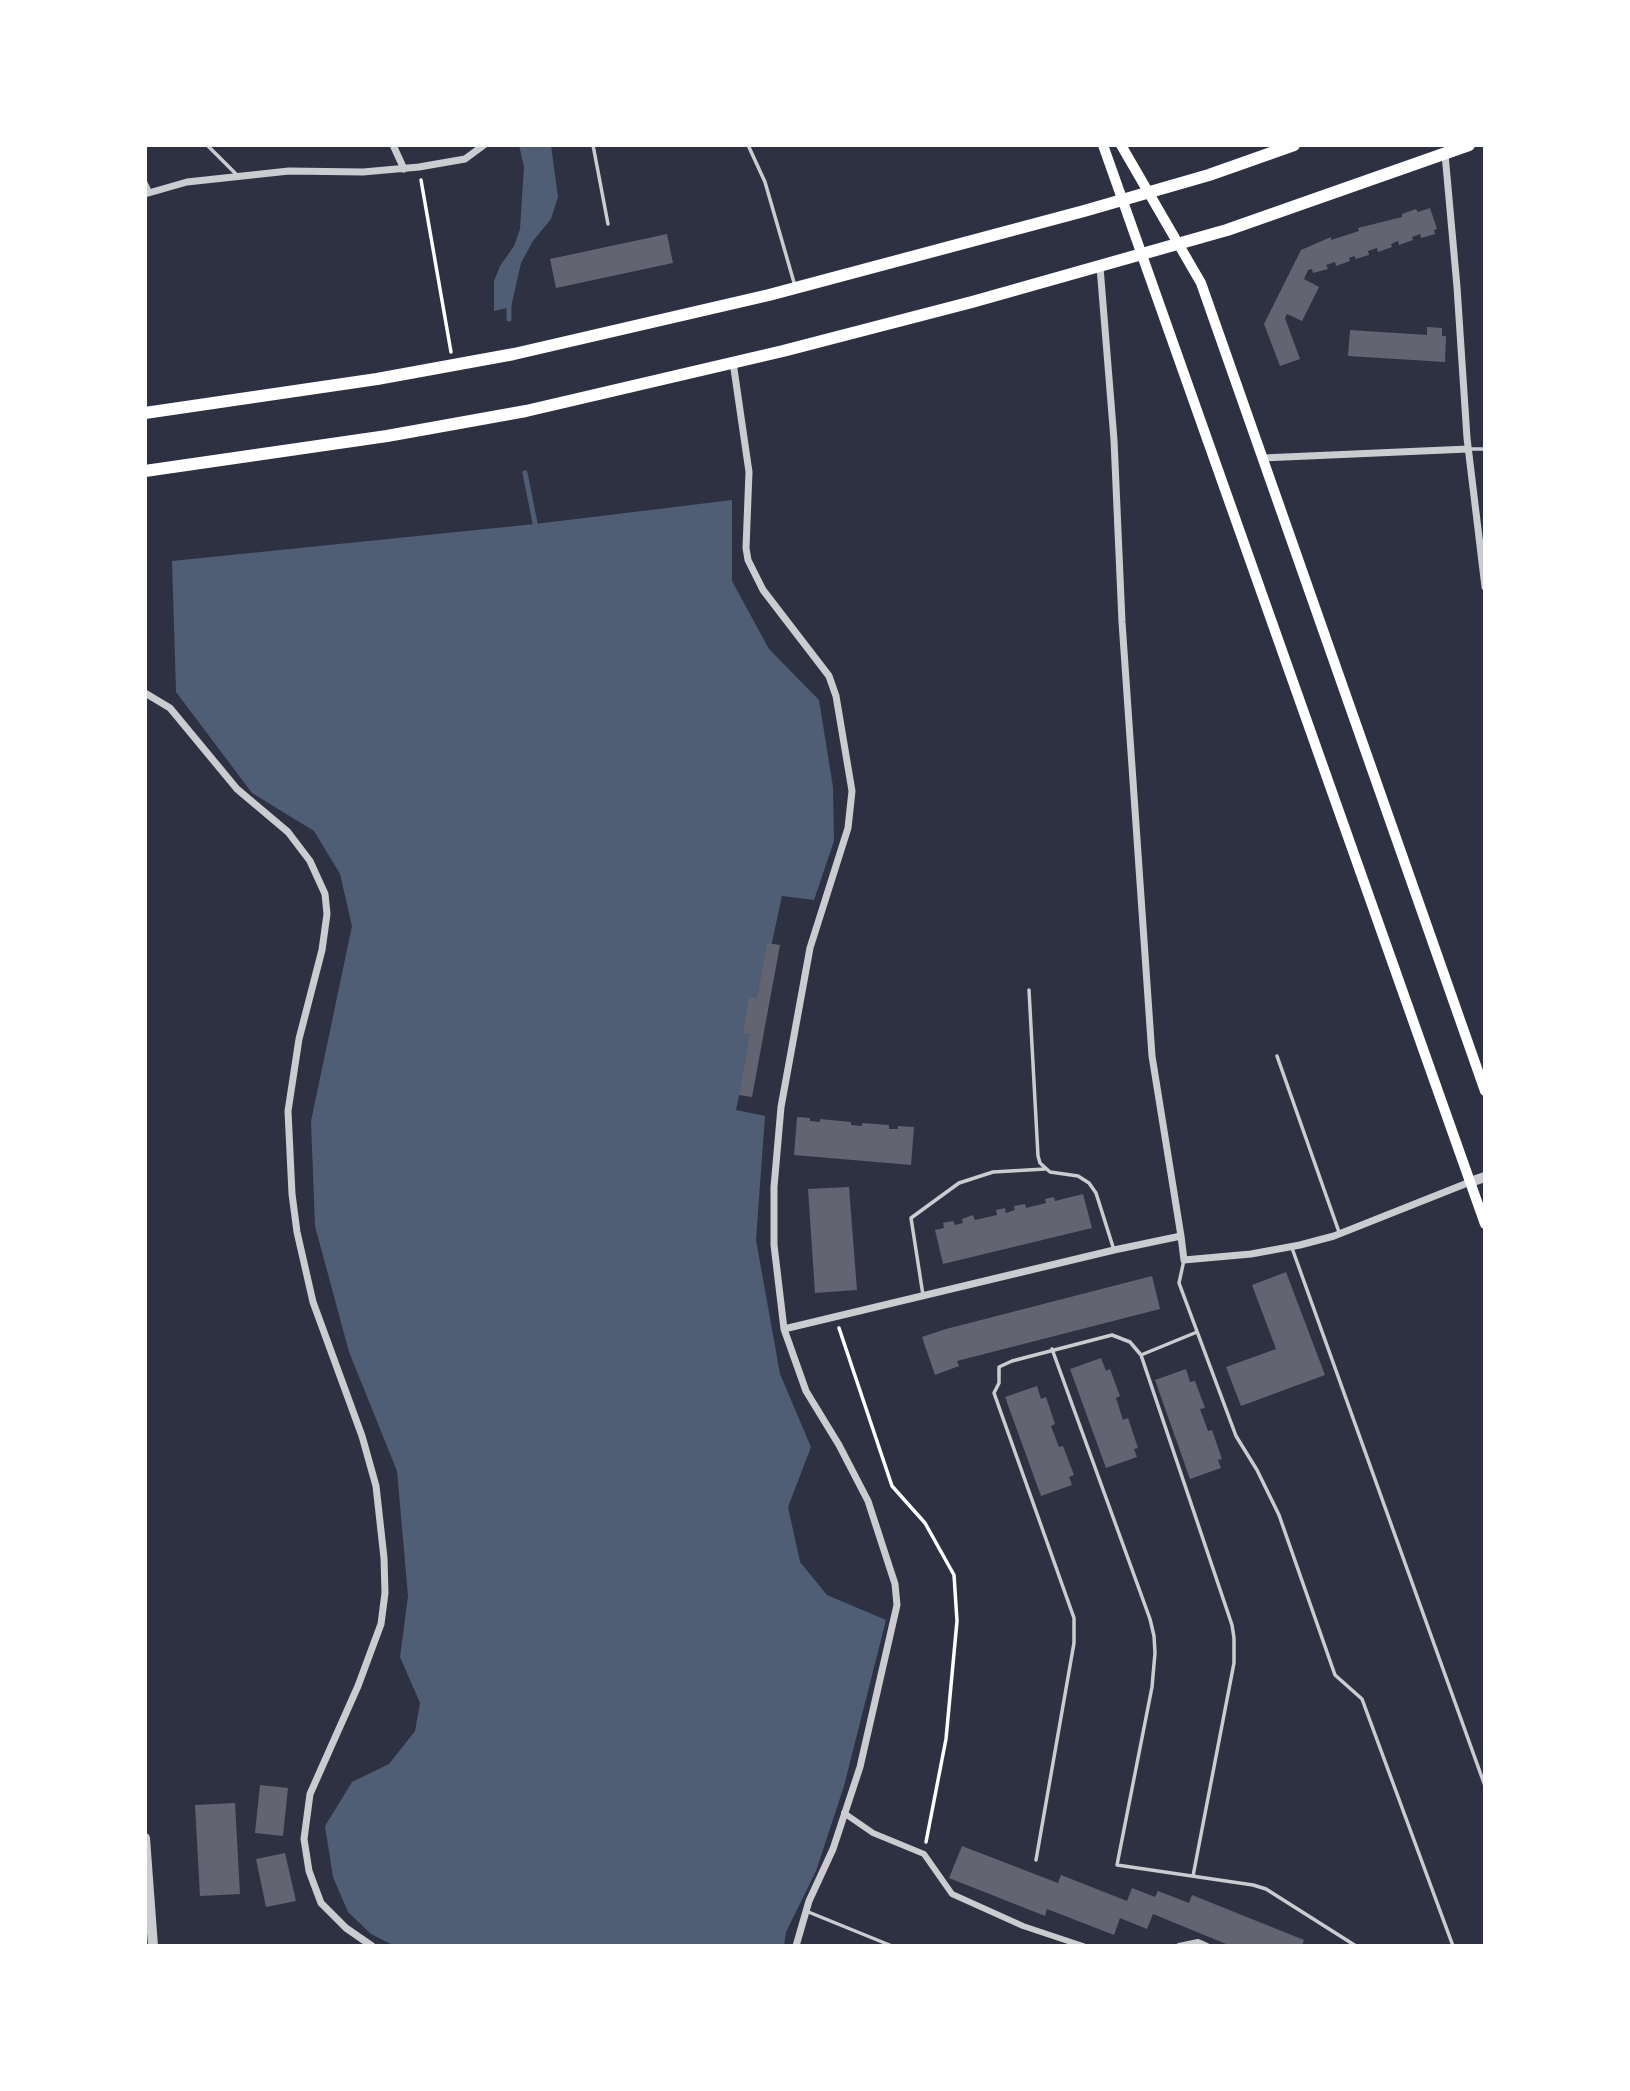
<!DOCTYPE html>
<style>
body{margin:0}
#map{position:relative;width:1630px;height:2091px;overflow:hidden;background:#2d3142;font-family:Inter,sans-serif}
canvas{display:block}
.frame{position:absolute;inset:0;border:147px solid #fff;pointer-events:none}
</style>
<div id="map">
<canvas width="1630" height="2091"></canvas>
<div class="frame"></div>
</div>
<script>
const ctx = document.querySelector('canvas').getContext('2d');
ctx.lineJoin = 'round';
function fill(path, color) {
  ctx.fillStyle = color;
  ctx.fill(path, 'evenodd');
}
function toPath(rows) {
  const path = new Path2D();
  for (const r of rows) {
    path.moveTo(r[0], r[1]);
    for (let i = 2; i < r.length; i += 2) path.lineTo(r[i], r[i + 1]);
  }
  return path;
}
function strokePath(path, color, width, dash) {
  ctx.strokeStyle = color;
  ctx.lineWidth = width;
  ctx.lineCap = dash ? 'butt' : 'round';
  ctx.setLineDash(dash || []);
  ctx.stroke(path);
}
const water = toPath([
 [519,145,551,145,558,197,551,219,533,241,521,263,511,307,494,311,494,281,500,266,514,246,520,229,524,167],
 [732,500,732,581,769,649,819,700,833,787,834,841,814,900,782,896,736,1110,765,1116,756,1240,780,1374,811,1447,788,1507,800,1562,827,1595,886,1620,844,1786,816,1871,786,1932,784,1946,395,1946,371,1934,348,1912,333,1877,325,1826,352,1782,389,1764,415,1731,420,1703,400,1657,408,1596,397,1471,349,1352,315,1226,311,1121,352,926,340,874,314,831,252,793,176,692,172,561,535,524]
]);
const stream = toPath([
 [509,319,509,301],
 [525,473,536,528]
]);
const building = toPath([
 [1430,208,1437,229,1434,230,1435,234,1421,238,1420,234,1412,237,1413,240,1399,245,1398,241,1391,244,1392,247,1378,252,1377,248,1368,251,1369,255,1356,259,1354,256,1349,258,1350,261,1336,266,1335,262,1326,265,1328,269,1313,273,1312,269,1308,270,1304,279,1319,287,1302,321,1287,314,1285,318,1300,359,1280,366,1264,324,1301,250,1331,237,1331,240,1359,231,1358,228,1402,217,1402,214,1416,209,1418,212],
 [667,234,673,263,556,288,550,259],
 [1427,327,1442,328,1442,336,1446,336,1445,362,1348,356,1350,330,1427,335],
 [767,943,780,945,752,1097,739,1095,750,1034,743,1033,749,997,757,999],
 [797,1117,810,1118,810,1121,820,1122,820,1119,851,1122,851,1125,862,1126,862,1123,889,1125,889,1129,898,1129,898,1126,914,1127,911,1165,794,1155],
 [849,1187,857,1290,815,1293,808,1189],
 [1083,1194,1092,1228,943,1264,935,1230,944,1228,943,1223,953,1221,955,1225,963,1223,962,1219,973,1215,975,1220,997,1215,996,1210,1005,1208,1006,1213,1015,1210,1014,1206,1025,1204,1026,1208,1046,1203,1045,1199,1054,1197,1055,1201],
 [1286,1272,1325,1375,1241,1406,1226,1367,1276,1349,1252,1285],
 [1152,1276,1160,1309,957,1361,959,1366,935,1375,922,1337,946,1329],
 [1101,1358,1106,1371,1110,1369,1120,1396,1116,1398,1123,1420,1128,1418,1138,1448,1134,1449,1137,1457,1106,1468,1070,1369],
 [1186,1369,1190,1382,1195,1381,1205,1408,1200,1409,1208,1431,1212,1430,1222,1459,1218,1460,1221,1468,1190,1479,1155,1380],
 [1037,1386,1041,1399,1046,1397,1055,1424,1051,1426,1059,1447,1063,1446,1074,1475,1069,1477,1072,1485,1041,1496,1005,1397],
 [260,1785,288,1788,283,1836,255,1833],
 [235,1803,240,1894,200,1896,195,1805],
 [962,1846,1058,1883,1061,1875,1127,1901,1132,1888,1155,1897,1158,1891,1189,1903,1192,1895,1304,1940,1302,1946,1231,1946,1153,1914,1147,1929,1120,1918,1114,1935,1047,1909,1045,1916,949,1878],
 [285,1853,296,1901,266,1907,256,1859]
]);
const path = toPath([
 [421,180,451,352],
 [839,1328,892,1486,925,1523,954,1575,957,1621,946,1739,926,1842]
]);
const service = toPath([
 [207,145,238,176],
 [593,145,608,224],
 [748,145,765,182,795,286],
 [145,181,150,191],
 [1469,449,1485,449],
 [1029,990,1038,1156,1040,1163,1050,1172,1078,1176,1089,1183,1096,1193,1114,1250],
 [1277,1056,1339,1232],
 [1292,1248,1485,1786],
 [1184,1260,1179,1283,1236,1436,1257,1470,1279,1515,1335,1675,1362,1699,1453,1946],
 [923,1295,911,1218,959,1183,993,1172,1045,1169],
 [1052,1349,1150,1619,1154,1636,1155,1653,1152,1687,1117,1865,1253,1885,1266,1889,1356,1946],
 [1141,1355,1197,1332],
 [1036,1860,1074,1643,1074,1618,994,1393,999,1383,999,1367,1012,1361,1112,1335,1130,1342,1141,1355,1232,1625,1234,1638,1234,1663,1193,1876],
 [806,1911,892,1946]
]);
const pedestrian = toPath([
 [844,1813,873,1833,924,1854,952,1894,1023,1926,1083,1946],
 [1179,1946,1198,1942,1207,1946]
]);
const minor = toPath([
 [393,145,404,169],
 [1445,154,1457,287,1467,438,1485,587],
 [145,194,187,182,289,171,363,172,419,167,465,159,484,145],
 [1100,267,1114,440,1122,622,1152,1056,1181,1236],
 [733,362,749,472,746,548,748,560,763,590,829,676,836,696,852,791,848,828,810,948,781,1107,774,1187,774,1245,784,1329,806,1391,839,1445,868,1501,895,1584,897,1605,860,1767,833,1849,809,1901,796,1946],
 [1262,458,1468,449],
 [145,693,170,708,237,789,288,832,310,861,325,894,327,914,322,950,299,1039,288,1111,292,1194,297,1232,313,1302,362,1436,376,1486,384,1558,385,1593,381,1624,358,1686,310,1794,304,1839,309,1871,321,1903,346,1928,372,1946],
 [784,1329,1114,1250,1181,1236,1184,1260,1251,1254,1300,1245,1334,1236,1470,1182]
]);
const tertiary = toPath([
 [1470,1182,1485,1177],
 [145,1838,153,1946]
]);
const secondary = toPath([
 [1103,145,1485,1224],
 [1121,145,1201,283,1485,1091]
]);
const primary = toPath([
 [145,413,377,379,514,354,769,295,1084,211,1209,175,1294,145],
 [145,471,387,436,526,411,783,351,972,302,1227,230,1469,145]
]);
fill(water, '#4f5d75');
strokePath(stream, '#4f5d75', 5);
fill(building, '#626471');
strokePath(path, '#fff', 3.5);
strokePath(service, '#caccd0', 3.5);
strokePath(pedestrian, '#caccd0', 6);
strokePath(minor, '#caccd0', 7);
strokePath(tertiary, '#caccd0', 10);
strokePath(secondary, '#fff', 10);
strokePath(primary, '#fff', 12);
</script>
